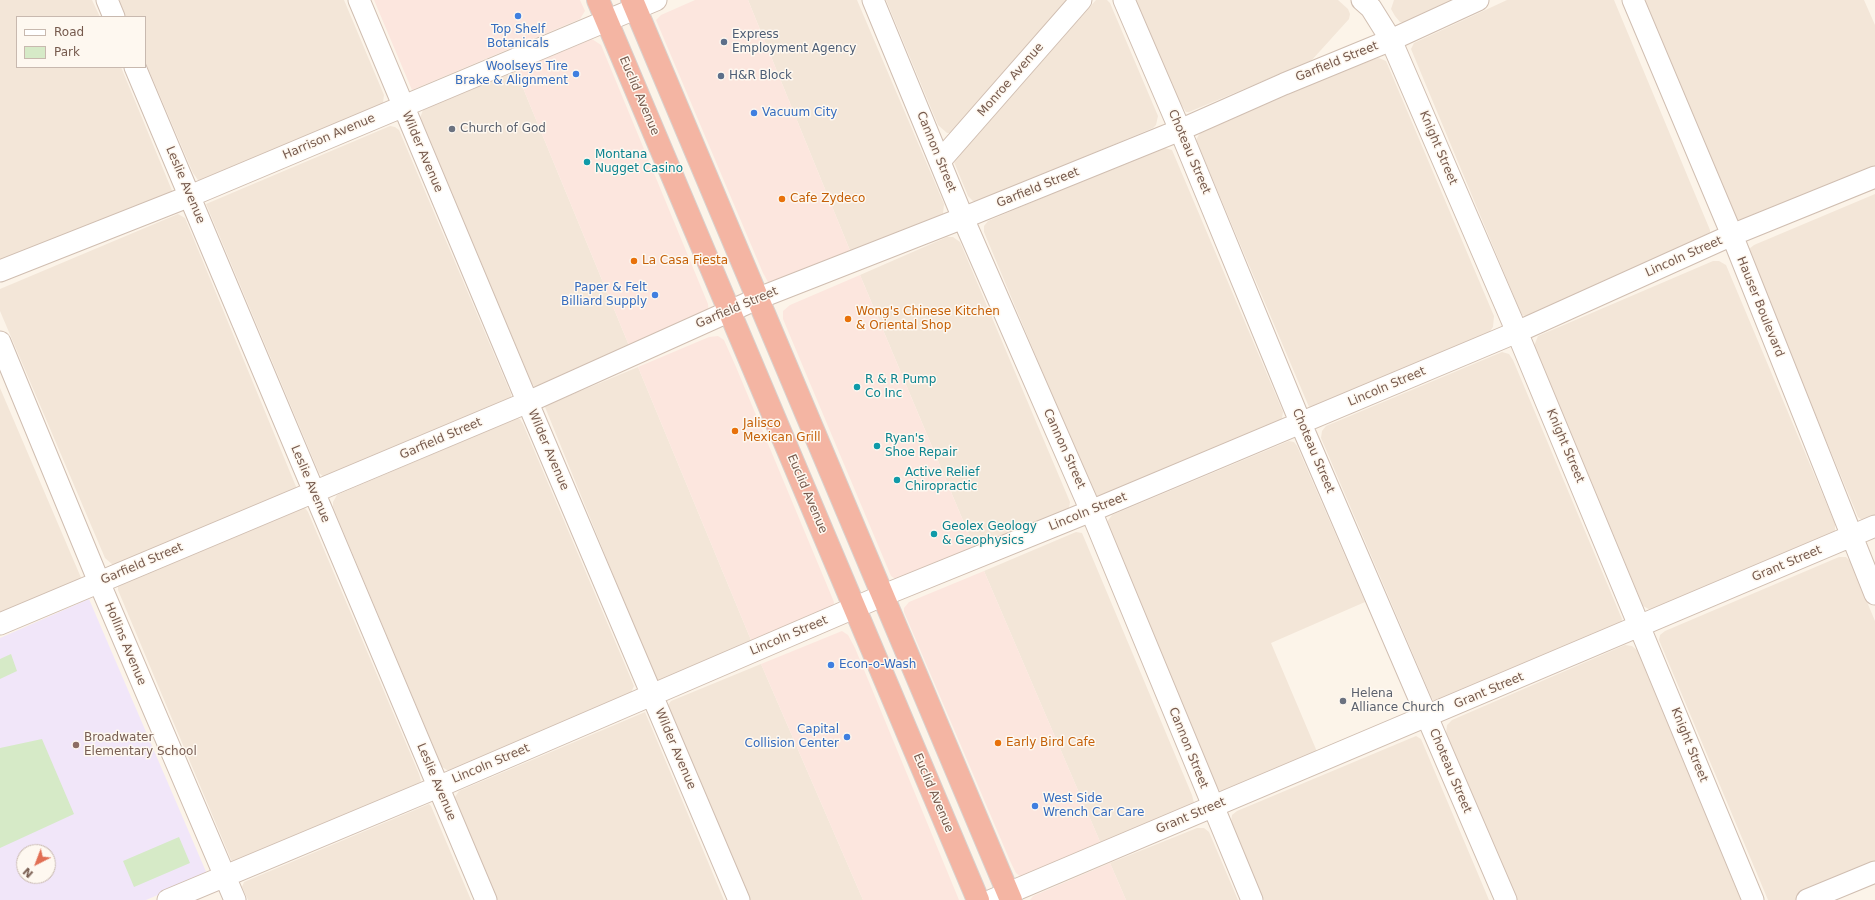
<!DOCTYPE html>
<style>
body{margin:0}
#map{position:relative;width:1875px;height:900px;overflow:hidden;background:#fcf4e9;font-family:"DejaVu Sans",sans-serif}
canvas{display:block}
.legend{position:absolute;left:16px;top:16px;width:130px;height:52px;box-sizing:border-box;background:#fef8f0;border:1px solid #c8b9af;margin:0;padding:5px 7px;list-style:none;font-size:12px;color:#765a4d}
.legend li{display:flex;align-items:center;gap:8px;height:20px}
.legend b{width:20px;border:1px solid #c8b9af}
.north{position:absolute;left:16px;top:844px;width:40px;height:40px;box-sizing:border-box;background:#fef8f0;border:1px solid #c8b9af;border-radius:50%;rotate:222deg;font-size:11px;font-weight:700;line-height:16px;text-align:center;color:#765a4d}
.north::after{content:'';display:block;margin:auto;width:14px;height:18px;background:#e16e53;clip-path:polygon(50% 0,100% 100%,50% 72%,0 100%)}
</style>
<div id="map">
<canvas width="1875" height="900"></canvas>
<ul class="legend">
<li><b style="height:5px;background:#fff"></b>Road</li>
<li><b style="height:11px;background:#d6eac7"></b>Park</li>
</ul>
<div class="north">N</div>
</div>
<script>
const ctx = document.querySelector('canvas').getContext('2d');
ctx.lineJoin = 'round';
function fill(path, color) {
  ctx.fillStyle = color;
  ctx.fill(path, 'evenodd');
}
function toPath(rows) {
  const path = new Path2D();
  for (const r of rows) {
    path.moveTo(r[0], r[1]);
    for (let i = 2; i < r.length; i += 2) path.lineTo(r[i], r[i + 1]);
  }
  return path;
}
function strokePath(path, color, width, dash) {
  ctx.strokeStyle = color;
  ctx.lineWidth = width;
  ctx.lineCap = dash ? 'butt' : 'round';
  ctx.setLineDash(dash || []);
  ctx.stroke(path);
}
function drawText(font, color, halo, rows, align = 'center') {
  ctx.font = font + ' "DejaVu Sans",sans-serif';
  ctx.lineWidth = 3;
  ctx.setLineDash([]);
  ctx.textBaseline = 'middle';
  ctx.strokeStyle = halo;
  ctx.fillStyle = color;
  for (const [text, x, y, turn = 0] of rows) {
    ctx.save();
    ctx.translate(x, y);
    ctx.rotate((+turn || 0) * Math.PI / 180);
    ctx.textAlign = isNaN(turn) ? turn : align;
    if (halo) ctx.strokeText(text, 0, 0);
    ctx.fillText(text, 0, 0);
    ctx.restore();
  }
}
const residential = toPath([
 [0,0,92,0,100,17,17,17,17,67,121,67,173,193,0,267],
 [119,0,344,0,384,95,383,103,203,181,198,180,193,173,145,61,145,17,126,17],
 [748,0,857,0,944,204,943,214,939,219,851,253],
 [886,0,1068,0,951,133,947,133,938,125],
 [1096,0,1107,0,1110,3,1158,116,1156,125,1153,128,980,201,973,201,968,196,956,167,954,162,956,159],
 [1136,0,1338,0,1348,9,1350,14,1349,19,1311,61,1189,112,1186,112,1179,101],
 [1394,0,1461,0,1404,23,1400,22,1395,16,1391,9],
 [1507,0,1614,0,1710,230,1710,239,1528,317,1522,315,1520,311,1411,49,1414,43],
 [1641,0,1864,0,1875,25,1875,172,1739,225],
 [1379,58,1386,61,1494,316,1493,327,1488,334,1314,408,1309,407,1196,140,1201,131,1367,61],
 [516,71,630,348,535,387,532,384,420,118,423,110,429,107],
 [390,126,395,127,399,130,505,380,511,394,511,398,324,477,319,473,206,204],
 [1161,147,1172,150,1283,412,1282,419,1102,497,1096,496,1093,493,984,232,984,226,988,221],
 [1875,194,1875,518,1863,521,1858,517,1749,255,1749,249,1754,245],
 [178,214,185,218,297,489,119,564,113,565,105,558,0,311,0,289],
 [947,237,953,237,960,242,1070,502,1069,508,1066,513,975,549,860,275],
 [1713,261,1719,261,1726,265,1835,524,1835,534,1654,612,1643,606,1534,346,1538,336],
 [1502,352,1509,354,1513,360,1622,619,1621,625,1440,703,1433,700,1430,694,1321,438,1322,431,1326,426],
 [638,367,753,645,658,681,655,678,545,407,547,405],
 [0,388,82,580,0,614],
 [517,418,520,419,523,424,634,686,629,697,452,773,442,767,333,507,333,502,337,495],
 [1289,441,1294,442,1297,446,1365,602,1271,643,1318,754,1225,793,1219,790,1214,782,1108,528,1107,522,1112,515],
 [300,508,305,508,308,512,419,774,421,781,418,784,235,864,232,862,118,590,118,586],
 [1076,532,1082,533,1192,795,1194,803,1190,806,1101,844,984,571],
 [1839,557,1846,557,1850,561,1875,621,1875,866,1796,900,1768,900,1659,640,1660,635,1665,631],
 [1625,645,1632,646,1638,651,1741,900,1516,900,1446,734,1447,725,1452,720],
 [761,664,863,900,749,900,668,705,671,701],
 [645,712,724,900,496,900,455,804,455,797,459,791],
 [1416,736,1421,739,1489,900,1264,900,1231,822,1232,815,1237,811],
 [429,804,431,806,471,900,248,900,242,887,244,882],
 [1197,828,1204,828,1209,832,1238,900,1126,900,1110,863]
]);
const commercial = toPath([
 [374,0,580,0,585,11,580,19,412,90],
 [695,0,748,0,851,253,775,285,768,282,763,273,656,20,661,15],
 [592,39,601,45,708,304,709,314,630,348,516,71],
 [860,275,975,549,898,581,891,576,783,319,783,311,790,305],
 [718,336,724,340,736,367,834,602,833,608,753,645,638,367,709,337],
 [984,571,1101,844,1021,877,1016,873,1011,863,904,612,904,608,909,602],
 [842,631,848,635,855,648,959,900,863,900,761,664],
 [1110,863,1126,900,1030,900,1033,896]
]);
const education = toPath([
 [89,599,207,874,146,900,0,900,0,638],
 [24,852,48,852,48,876,24,876]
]);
const green = toPath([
 [11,654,17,671,0,679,0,659],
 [42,739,74,814,0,848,0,748],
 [179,837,190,863,134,887,123,861]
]);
const minor = toPath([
 [107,0,114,17],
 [359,0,522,389,739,900],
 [873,0,963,218,1091,511,1252,900],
 [1124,0,1180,130,1301,424,1506,900],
 [1362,0,1371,8,1391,40,1517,332,1753,900],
 [1633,0,1732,235,1875,594],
 [135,67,486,900],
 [940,161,1081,0],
 [0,271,190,196,656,0],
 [0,342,99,582,235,900],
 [0,624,528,402,759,298,963,218,1180,130,1284,84,1391,40,1478,0],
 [168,900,438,787,884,595,1091,511,1517,332,1732,235,1875,177],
 [992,900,1875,526],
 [1807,900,1875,872]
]);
const highway = toPath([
 [598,0,978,900],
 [632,0,1011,900]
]);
const markers = [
 [518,16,4,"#3f7fe0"],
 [724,42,4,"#5c6f8a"],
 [576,74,4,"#3f7fe0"],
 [721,76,4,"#5c6f8a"],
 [754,113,4,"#3f7fe0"],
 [452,129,4,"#6b7280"],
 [587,162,4,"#0f9aa8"],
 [782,199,4,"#e8710a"],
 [634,261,4,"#e8710a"],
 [655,295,4,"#3f7fe0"],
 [848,319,4,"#e8710a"],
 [857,387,4,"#0f9aa8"],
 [735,431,4,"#e8710a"],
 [877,446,4,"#0f9aa8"],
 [897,480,4,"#0f9aa8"],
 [934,534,4,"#0f9aa8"],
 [831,665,4,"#3f7fe0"],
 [1343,701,4,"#6b7280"],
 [847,737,4,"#3f7fe0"],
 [998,743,4,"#e8710a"],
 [76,745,4,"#8d6e63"],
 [1035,806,4,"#3f7fe0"]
];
const shopNames = [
 ["Top Shelf",518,30,"center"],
 ["Botanicals",518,44,"center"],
 ["Woolseys Tire",568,67],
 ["Brake & Alignment",568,81],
 ["Vacuum City",762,113,"left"],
 ["Paper & Felt",647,288],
 ["Billiard Supply",647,302],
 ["Econ-o-Wash",839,665,"left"],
 ["Capital",839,730],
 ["Collision Center",839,744],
 ["West Side",1043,799,"left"],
 ["Wrench Car Care",1043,813,"left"]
];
const serviceNames = [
 ["Express",732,35],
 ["Employment Agency",732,49],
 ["H&R Block",729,76]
];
const streetNames = [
 ["Garfield Street",1337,62,-22],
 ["Monroe Avenue",1011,80,-49],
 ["Euclid Avenue",639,96,67],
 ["Harrison Avenue",329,137,-23],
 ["Knight Street",1438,148,67],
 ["Wilder Avenue",422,152,67],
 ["Cannon Street",936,152,68],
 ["Choteau Street",1189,152,67],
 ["Leslie Avenue",185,185,67],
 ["Garfield Street",1038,188,-22],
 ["Lincoln Street",1684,257,-24],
 ["Hauser Boulevard",1760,307,68],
 ["Garfield Street",737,308,-23],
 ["Lincoln Street",1387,387,-23],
 ["Garfield Street",441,439,-23],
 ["Knight Street",1565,446,67],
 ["Cannon Street",1064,449,66],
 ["Wilder Avenue",548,450,67],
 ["Choteau Street",1313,451,67],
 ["Leslie Avenue",310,484,67],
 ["Euclid Avenue",807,494,67],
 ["Lincoln Street",1088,512,-22],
 ["Garfield Street",142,564,-23],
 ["Grant Street",1787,564,-23],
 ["Lincoln Street",789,636,-23],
 ["Hollins Avenue",125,644,67],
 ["Grant Street",1489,691,-23],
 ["Knight Street",1689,745,68],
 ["Cannon Street",1188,748,68],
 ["Wilder Avenue",675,749,67],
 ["Lincoln Street",491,764,-23],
 ["Choteau Street",1450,771,67],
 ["Leslie Avenue",436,782,67],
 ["Euclid Avenue",933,793,67],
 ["Grant Street",1191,816,-23]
];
const worshipNames = [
 ["Church of God",460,129],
 ["Helena",1351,694],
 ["Alliance Church",1351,708]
];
const cultureNames = [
 ["Montana",595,155],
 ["Nugget Casino",595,169],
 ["R & R Pump",865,380],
 ["Co Inc",865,394],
 ["Ryan's",885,439],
 ["Shoe Repair",885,453],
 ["Active Relief",905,473],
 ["Chiropractic",905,487],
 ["Geolex Geology",942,527],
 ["& Geophysics",942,541]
];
const foodNames = [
 ["Cafe Zydeco",790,199],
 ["La Casa Fiesta",642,261],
 ["Wong's Chinese Kitchen",856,312],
 ["& Oriental Shop",856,326],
 ["Jalisco",743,424],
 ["Mexican Grill",743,438],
 ["Early Bird Cafe",1006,743]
];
const educationNames = [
 ["Broadwater",84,738],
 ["Elementary School",84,752]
];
fill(residential, '#f3e6d8');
fill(commercial, '#fce6de');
fill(education, '#f1e6f9');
fill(green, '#d6eac7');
strokePath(minor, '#d0beb1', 23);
strokePath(highway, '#d9d1cd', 24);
strokePath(minor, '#fff', 21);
strokePath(highway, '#f4b5a3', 22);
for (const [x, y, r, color] of markers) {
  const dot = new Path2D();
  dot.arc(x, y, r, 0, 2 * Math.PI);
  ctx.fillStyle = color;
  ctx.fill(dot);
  strokePath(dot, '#fef8f0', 1.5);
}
drawText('12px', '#366cbe', '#fef8f0', shopNames, 'right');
drawText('12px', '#4e5e75', '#fef8f0', serviceNames, 'left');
drawText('12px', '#765a4d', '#fef8f0', streetNames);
drawText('12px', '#5b616d', '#fef8f0', worshipNames, 'left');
drawText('12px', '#0d838f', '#fef8f0', cultureNames, 'left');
drawText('12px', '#c56008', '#fef8f0', foodNames, 'left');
drawText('12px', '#785e54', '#fef8f0', educationNames, 'left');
</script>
